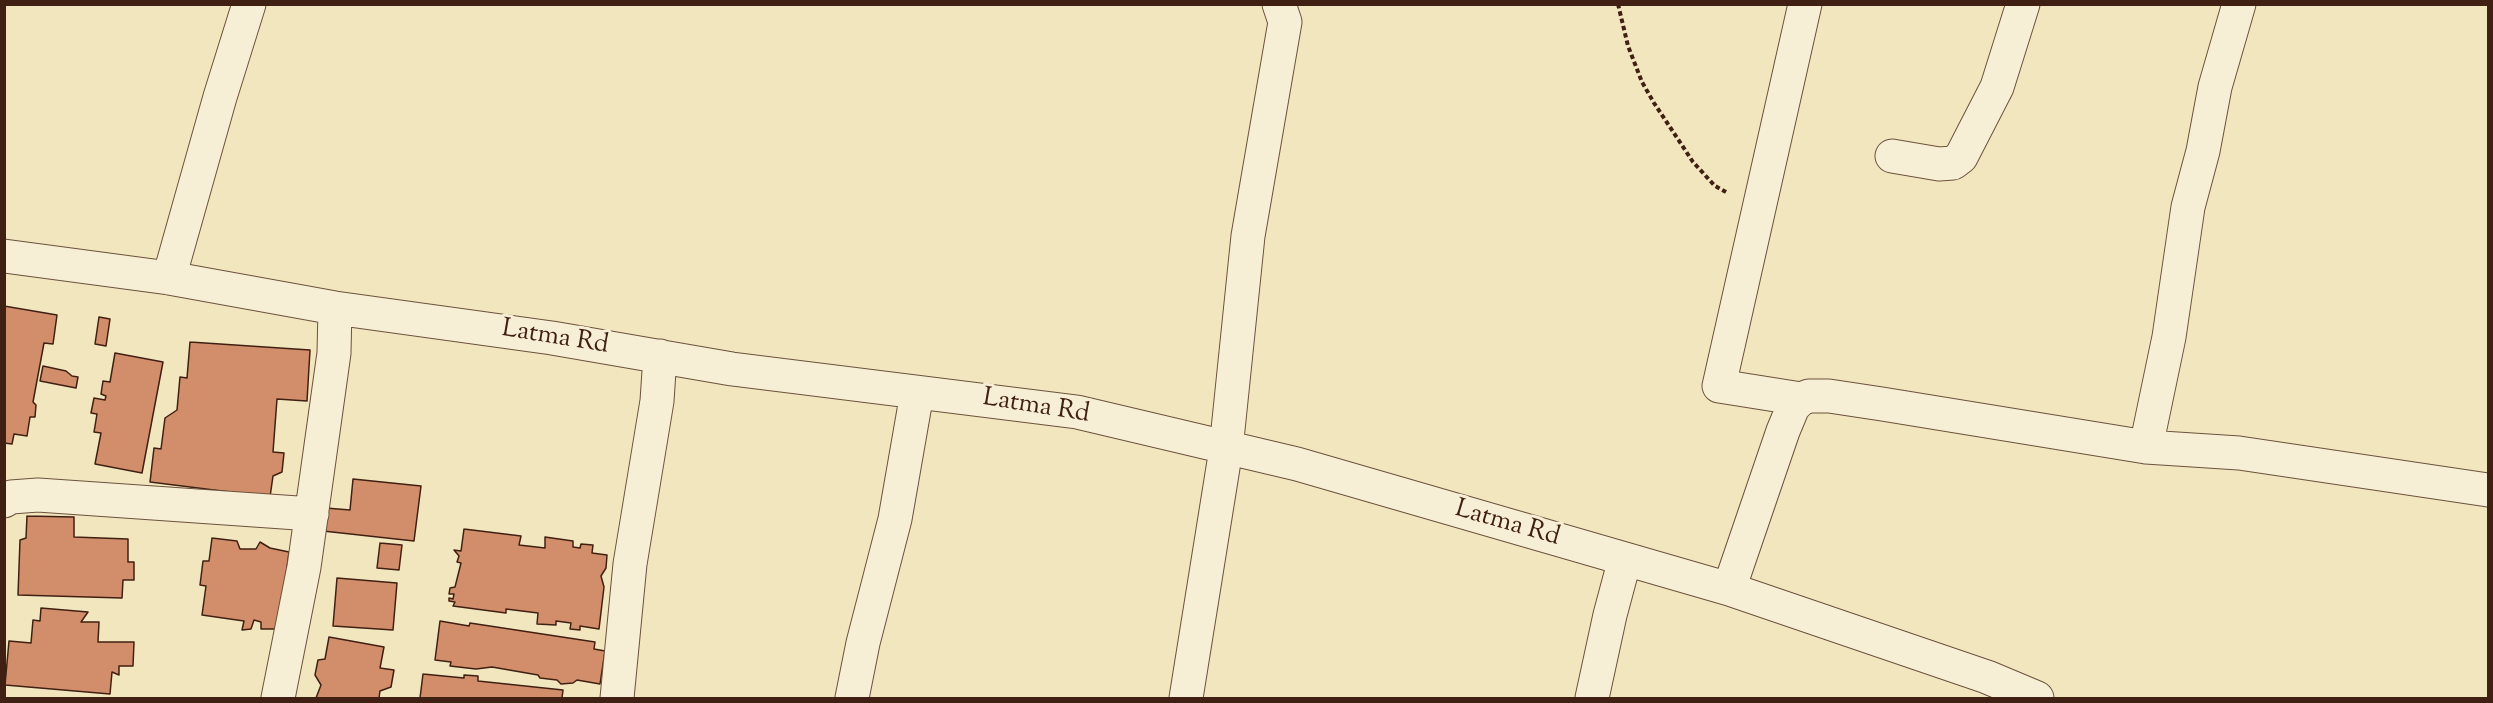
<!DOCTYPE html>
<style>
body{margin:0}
#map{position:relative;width:2493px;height:703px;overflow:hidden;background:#f2e6bf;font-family:"Sorts Mill Goudy",serif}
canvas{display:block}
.frame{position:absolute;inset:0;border:6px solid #402012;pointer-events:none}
</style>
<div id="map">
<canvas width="2493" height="703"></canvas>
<div class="frame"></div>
</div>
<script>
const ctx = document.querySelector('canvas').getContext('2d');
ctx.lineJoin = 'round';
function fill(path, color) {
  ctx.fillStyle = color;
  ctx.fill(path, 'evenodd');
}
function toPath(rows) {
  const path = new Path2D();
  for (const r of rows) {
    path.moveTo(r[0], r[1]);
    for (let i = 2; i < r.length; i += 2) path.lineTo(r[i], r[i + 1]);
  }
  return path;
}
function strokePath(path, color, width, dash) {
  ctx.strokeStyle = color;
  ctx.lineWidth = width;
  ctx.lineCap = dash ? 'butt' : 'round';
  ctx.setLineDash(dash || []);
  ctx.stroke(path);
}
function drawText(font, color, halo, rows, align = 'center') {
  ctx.font = font + ' "Sorts Mill Goudy",serif';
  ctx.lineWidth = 6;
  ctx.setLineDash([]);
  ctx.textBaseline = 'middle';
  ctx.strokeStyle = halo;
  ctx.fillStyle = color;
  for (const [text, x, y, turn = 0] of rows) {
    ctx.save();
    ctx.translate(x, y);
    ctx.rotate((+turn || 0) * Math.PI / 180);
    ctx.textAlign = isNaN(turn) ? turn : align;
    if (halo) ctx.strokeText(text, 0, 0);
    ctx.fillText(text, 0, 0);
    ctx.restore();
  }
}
const building = toPath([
 [4,306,57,315,53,344,44,343,33,402,36,405,35,417,30,417,27,436,14,434,12,444,4,443,4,306],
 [99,317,110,319,106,346,95,344,99,317],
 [190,342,310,350,307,401,277,399,273,452,284,453,282,472,273,476,270,497,150,482,154,448,161,449,165,418,177,410,180,377,187,378,190,342],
 [115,353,163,362,142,473,95,464,101,433,94,432,97,414,91,413,94,398,105,400,106,396,101,394,103,381,110,382,115,353],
 [43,366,66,371,72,376,78,377,76,388,40,381,43,366],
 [353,479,421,486,414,541,323,531,326,508,350,510,353,479],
 [27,516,74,517,74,537,128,539,128,562,134,562,134,580,123,580,122,598,18,595,20,540,26,538,27,516],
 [464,529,521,536,519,545,545,548,545,537,573,541,573,547,580,548,581,544,593,545,592,553,607,555,606,568,601,576,604,587,599,629,580,626,580,630,570,629,571,623,556,621,556,625,537,624,538,613,506,609,506,613,453,606,455,602,449,601,449,598,453,599,454,594,449,594,450,588,455,587,461,563,457,562,459,556,454,550,461,551,464,529],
 [212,538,237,541,240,549,256,549,260,542,270,548,289,552,286,575,289,576,280,629,261,629,261,622,254,620,251,629,242,630,244,621,202,615,206,586,200,585,203,561,209,561,212,538],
 [380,543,402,545,399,570,377,568,380,543],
 [337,578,397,583,393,630,333,626,337,578],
 [41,608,88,612,81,622,99,622,98,642,134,642,133,666,119,666,119,675,112,672,110,694,5,685,9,641,31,643,33,620,40,621,41,608],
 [440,621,469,626,470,623,595,642,594,649,605,651,600,684,577,680,573,683,561,684,557,680,540,678,538,675,492,667,476,669,450,666,451,662,435,660,440,621],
 [329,637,384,647,380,668,394,670,391,687,380,691,379,698,316,698,321,685,315,675,318,660,325,659,329,637],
 [423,674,464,678,464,675,478,676,478,681,563,690,562,698,420,698,423,674]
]);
const path = toPath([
 [1618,4,1628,46,1642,82,1654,103,1693,162,1715,186,1726,192]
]);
const minor = toPath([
 [1892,156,1939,164,1953,163,1961,157,1997,87,2023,4],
 [4,256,169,278,335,308,552,338,732,369,1077,412,1297,464,1729,589,1987,677,2037,698],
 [169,278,220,97,249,4],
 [1801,399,1719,386,1805,4],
 [2146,447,2169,337,2188,207,2203,151,2215,87,2239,4],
 [4,501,11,497,38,495,312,514],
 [1729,589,1783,431,1793,407,1801,399,1809,396,1829,396,1882,404,2146,447,2239,453,2488,490],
 [278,698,304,567,334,353,335,308],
 [617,698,630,564,657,401,660,356],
 [852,698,863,643,895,519,917,393],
 [1186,698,1226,449,1248,236,1285,22,1279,4],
 [1592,698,1610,615,1625,559]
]);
const streetNames = [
 ["Latma Rd",555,339,9],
 ["Latma Rd",1036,408,9],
 ["Latma Rd",1507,525,16]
];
fill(building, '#d28e6b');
strokePath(building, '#402012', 1.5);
strokePath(minor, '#6c523d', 35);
strokePath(path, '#402012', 4, [4.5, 3]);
strokePath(minor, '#f7efd5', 33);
drawText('26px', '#402012', '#f7efd5', streetNames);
</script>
